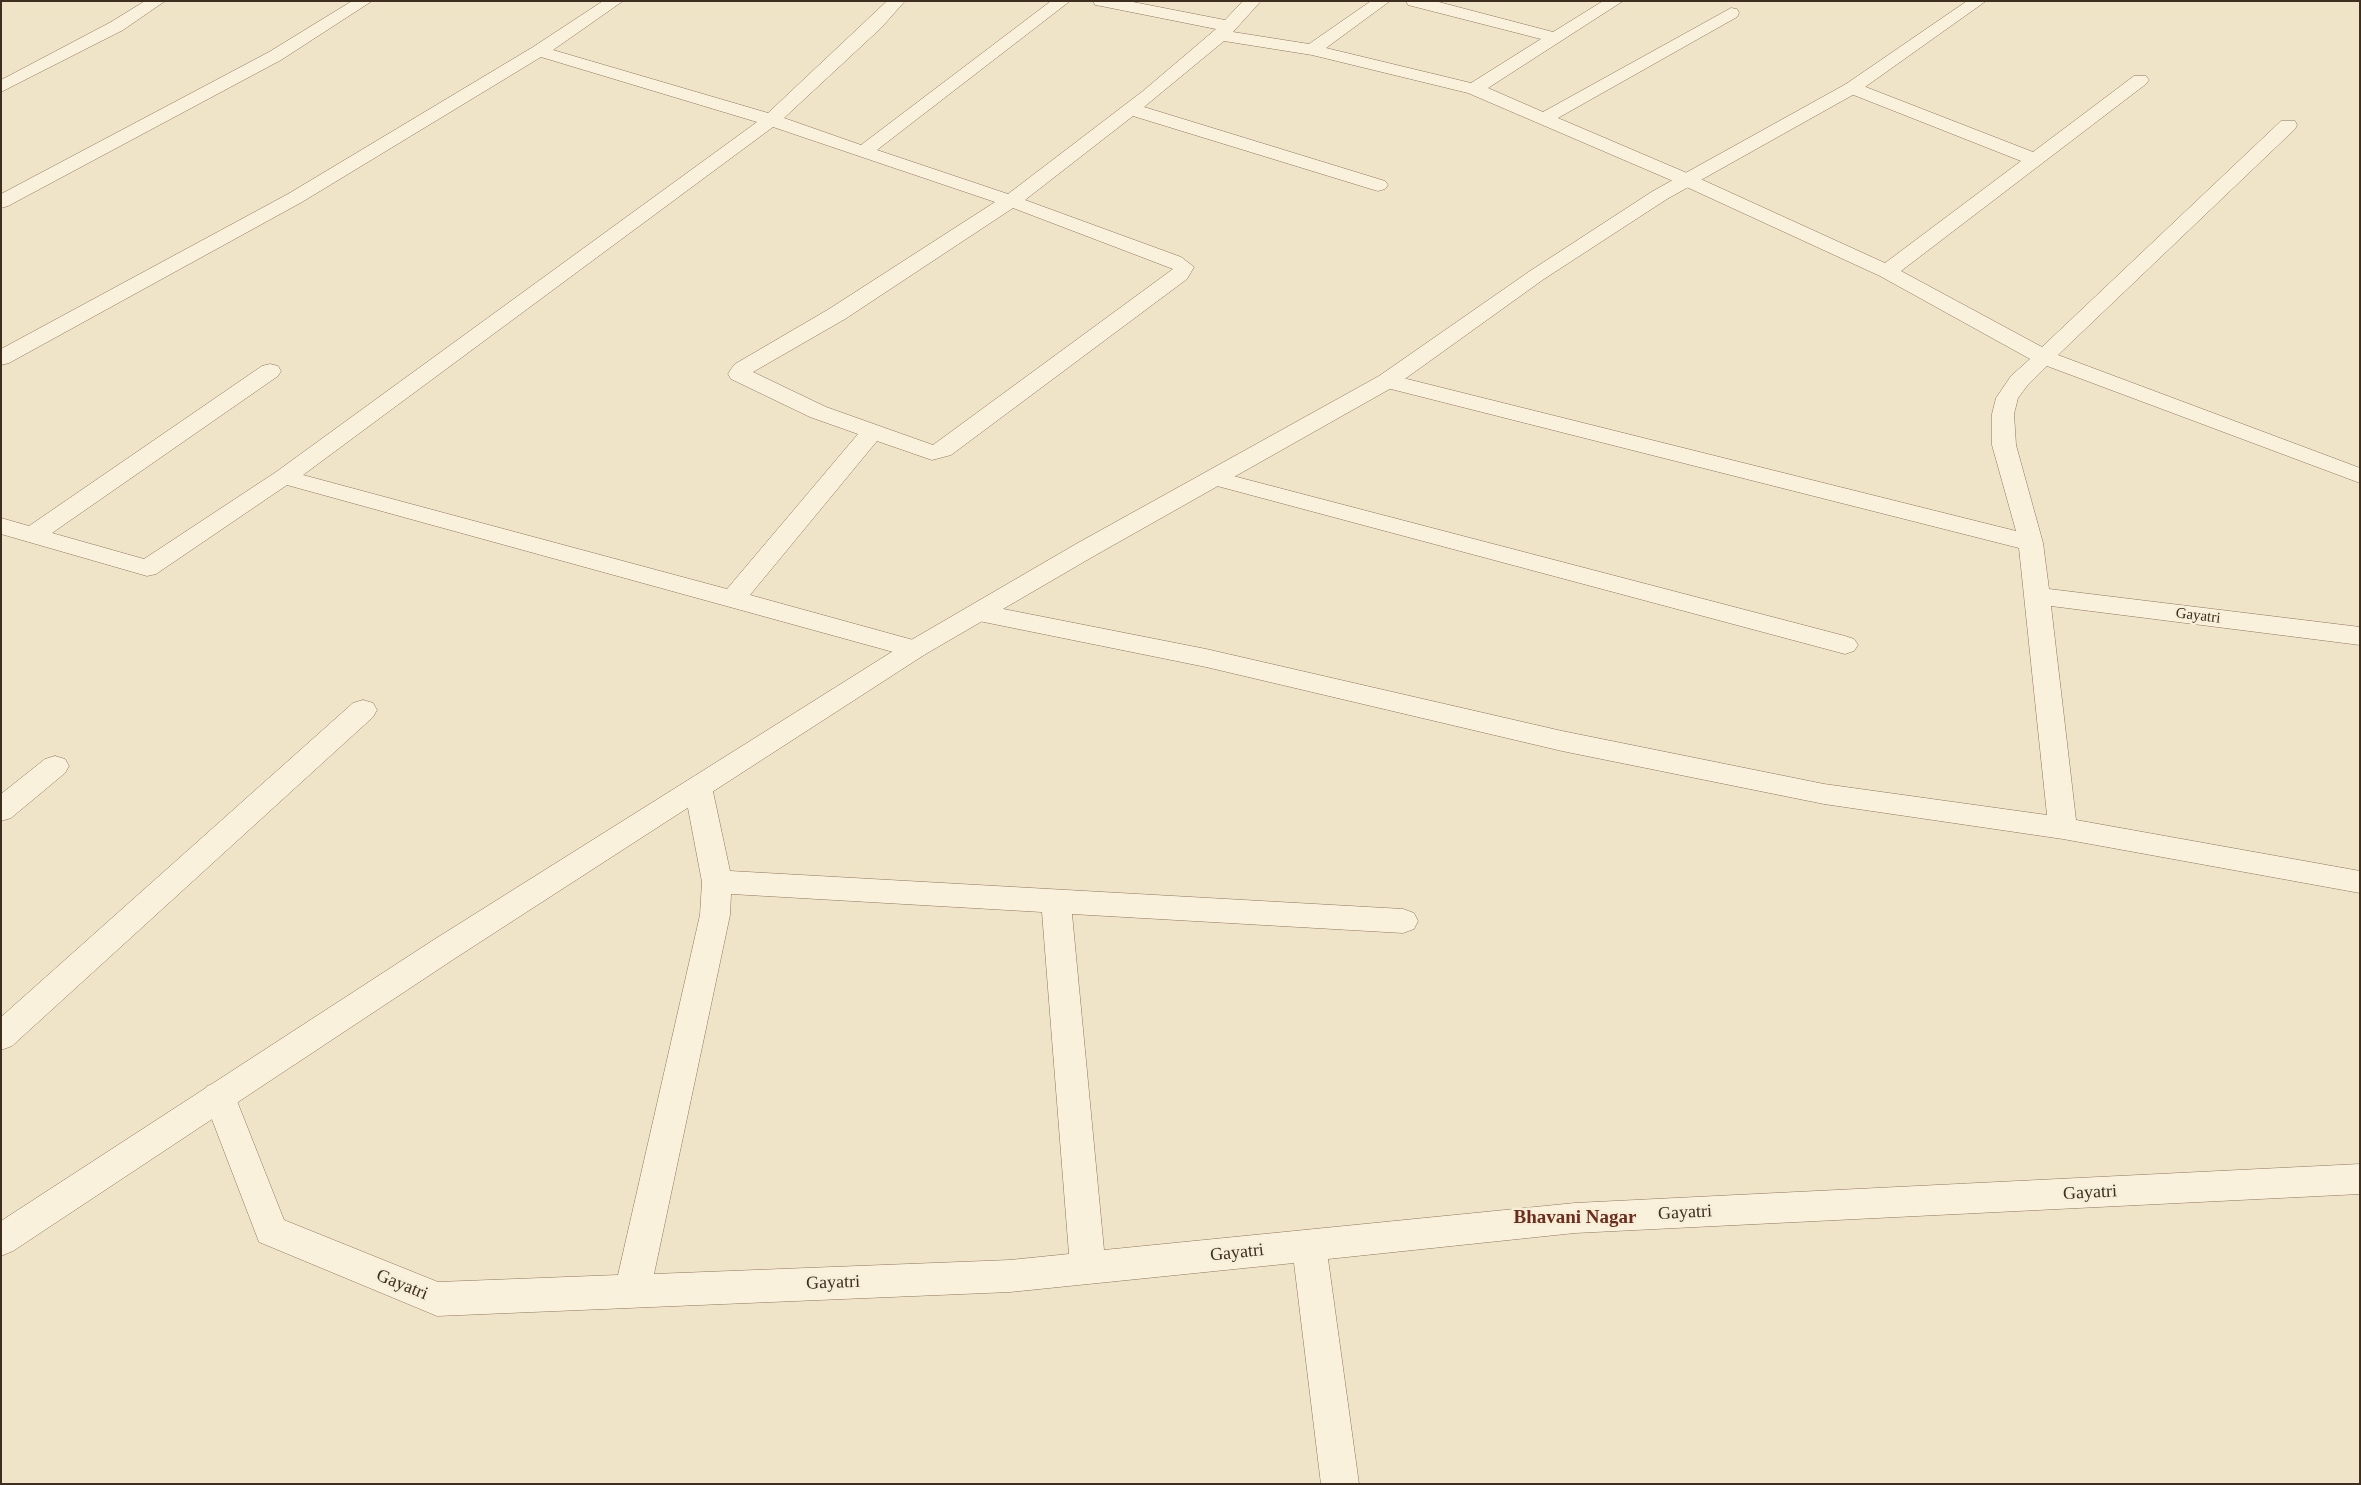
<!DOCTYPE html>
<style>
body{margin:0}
#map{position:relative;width:2361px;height:1485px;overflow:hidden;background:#f0e4c8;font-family:"Times New Roman",serif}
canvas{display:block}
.frame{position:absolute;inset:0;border:2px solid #3d2e20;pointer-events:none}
</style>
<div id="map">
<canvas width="2361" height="1485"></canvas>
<div class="frame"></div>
</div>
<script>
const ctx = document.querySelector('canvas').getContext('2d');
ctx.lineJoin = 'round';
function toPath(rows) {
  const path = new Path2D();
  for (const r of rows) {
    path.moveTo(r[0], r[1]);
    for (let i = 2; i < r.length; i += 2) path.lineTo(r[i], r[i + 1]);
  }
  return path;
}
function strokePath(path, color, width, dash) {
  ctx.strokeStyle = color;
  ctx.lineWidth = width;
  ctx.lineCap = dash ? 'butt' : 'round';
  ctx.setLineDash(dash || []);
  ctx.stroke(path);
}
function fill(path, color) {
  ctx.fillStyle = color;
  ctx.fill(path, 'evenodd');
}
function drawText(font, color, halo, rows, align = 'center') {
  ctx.font = font + ' "Times New Roman",serif';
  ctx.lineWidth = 5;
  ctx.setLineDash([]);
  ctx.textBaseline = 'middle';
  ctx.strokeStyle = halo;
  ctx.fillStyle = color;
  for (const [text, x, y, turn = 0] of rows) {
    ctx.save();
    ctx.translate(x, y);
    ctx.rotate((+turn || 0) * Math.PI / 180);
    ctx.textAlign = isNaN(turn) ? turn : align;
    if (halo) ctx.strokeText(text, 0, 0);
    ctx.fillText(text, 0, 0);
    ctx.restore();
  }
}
const minor = toPath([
 [145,1,165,1,123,30,1,92,1,80,111,22,145,1],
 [352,1,372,1,281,60,8,206,1,208,1,194,269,52,352,1],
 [603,1,623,1,553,50,768,113,887,1,905,1,881,28,784,118,861,145,1051,1,1070,1,877,150,1008,194,1143,91,1216,29,1101,6,1095,5,1093,1,1128,1,1225,20,1243,1,1261,1,1233,32,1309,44,1371,1,1390,1,1326,48,1471,83,1541,39,1408,5,1406,1,1435,1,1553,32,1603,1,1623,1,1488,88,1543,112,1731,8,1737,9,1739,13,1737,17,1558,118,1694,176,1885,263,2021,161,1846,92,1843,88,1846,84,1858,84,2033,152,2134,76,2146,76,2149,80,2146,84,1901,271,2042,347,2281,121,2295,121,2297,125,2295,129,2058,355,2360,468,2360,483,2047,366,2027,386,2018,398,2014,414,2016,445,2043,543,2049,589,2360,627,2360,645,2051,606,2076,820,2360,871,2360,893,2063,839,1824,804,1562,751,1206,667,969,619,965,613,969,607,978,604,1206,649,1562,731,1824,784,2047,815,2019,548,1379,386,1376,381,1379,376,1387,374,2016,531,1992,445,1992,414,1996,398,2011,376,2030,359,1880,276,1680,184,1468,93,1312,55,1224,41,1144,107,1385,181,1388,185,1385,189,1378,191,1371,189,1133,116,1025,200,1181,257,1194,267,1187,279,951,455,932,460,877,441,750,595,924,643,928,649,924,655,915,658,287,485,156,574,147,576,1,534,1,518,29,526,262,366,270,364,278,366,281,371,278,376,52,533,144,559,276,472,757,122,541,57,302,202,9,363,1,365,1,349,288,194,533,47,603,1],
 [773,127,995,202,829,309,735,364,731,369,728,374,731,379,810,417,858,434,727,589,303,475,773,127],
 [1013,208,1173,269,933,445,826,407,753,372,845,319,1013,208],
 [1214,471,1845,636,1854,639,1858,645,1854,651,1845,654,1206,483,1202,478,1206,473,1214,471],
 [363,700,373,703,377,710,373,717,12,1046,1,1050,1,1017,353,703,363,700],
 [55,756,65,759,69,766,65,773,11,818,1,821,1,794,45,759,55,756],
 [698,777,708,780,712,787,730,871,1403,909,1414,913,1418,921,1414,929,1403,933,1072,914,1104,1250,1575,1203,2360,1164,2360,1194,1575,1233,1328,1259,1359,1484,1321,1484,1294,1263,1010,1292,437,1316,259,1242,203,1096,207,1086,219,1082,231,1086,235,1096,284,1220,438,1282,618,1275,700,915,702,882,684,787,688,780,698,777],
 [731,894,1042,912,1069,1254,1010,1260,654,1274,730,915,731,894]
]);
const tertiary = toPath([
 [1967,1,1986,1,1858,92,1667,199,1544,279,1395,386,1094,556,924,655,457,957,13,1251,1,1256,1,1221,435,939,906,643,1076,544,1379,376,1530,271,1653,191,1846,84,1967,1]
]);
const streetNames = [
 ["Gayatri",2198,616,7]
];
const nearStreetnames = [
 ["Gayatri",2090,1193,-3],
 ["Gayatri",1685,1213,-3],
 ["Gayatri",1237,1253,-6],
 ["Gayatri",833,1283,-2],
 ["Gayatri",402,1285,22]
];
const nearNeighbourhoodnames = [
 ["Bhavani Nagar",1575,1218]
];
strokePath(minor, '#8d765c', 1);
strokePath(tertiary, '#8d765c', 1);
fill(minor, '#faf1dc');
fill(tertiary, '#faf1dc');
drawText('15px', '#3d2e20', '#f7eed8', streetNames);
drawText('18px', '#3d2e20', '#f7eed8', nearStreetnames);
drawText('bold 19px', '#6b2e1e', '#f7eed8', nearNeighbourhoodnames);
</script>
